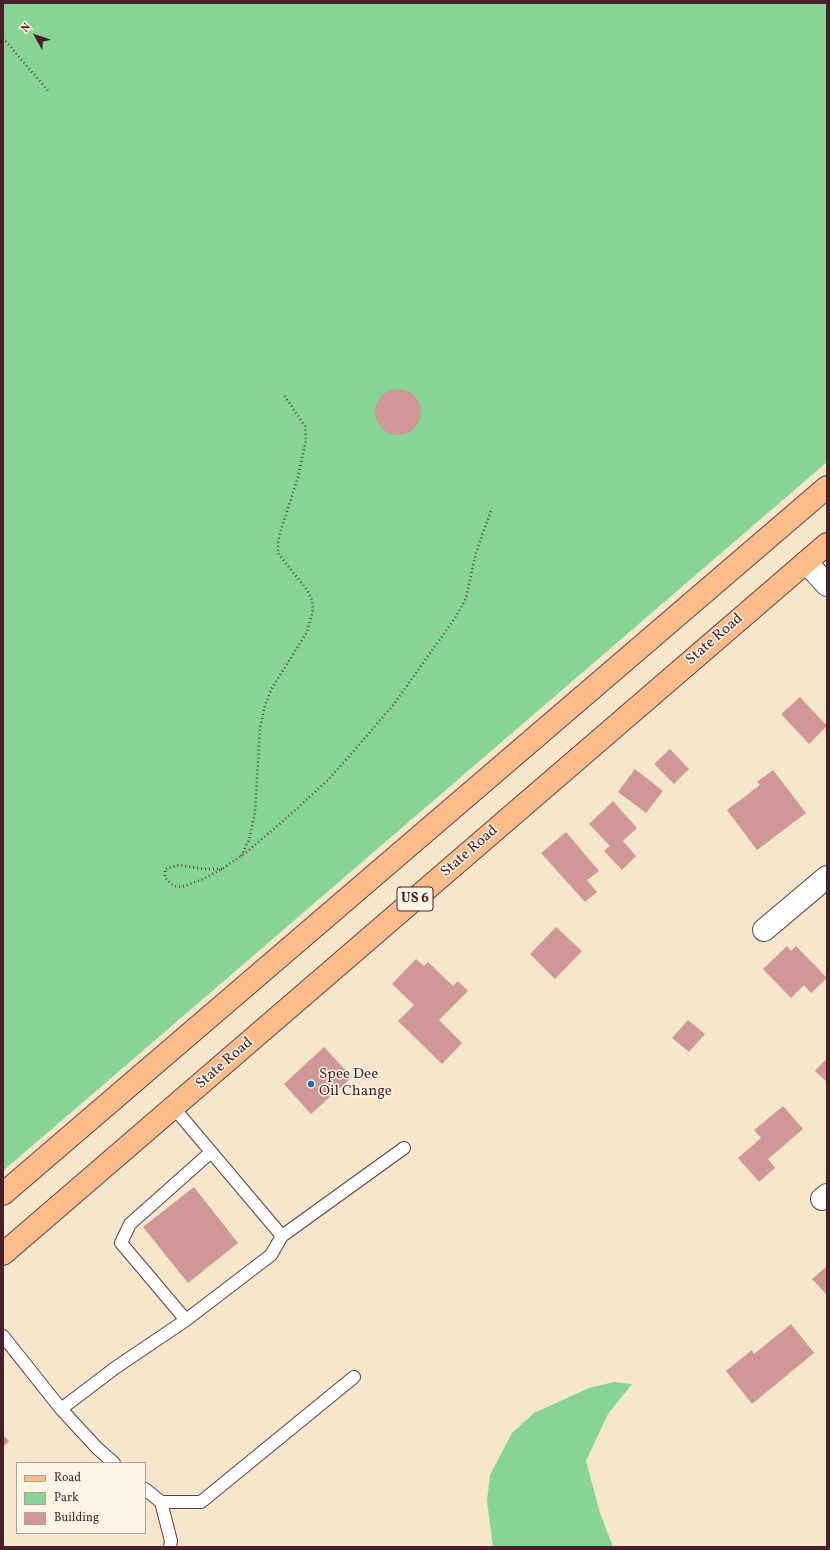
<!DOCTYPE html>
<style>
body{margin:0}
#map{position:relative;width:830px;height:1550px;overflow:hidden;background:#f4e7cc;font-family:Vollkorn,serif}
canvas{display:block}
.frame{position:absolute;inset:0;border:4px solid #4a1f2b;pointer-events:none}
.legend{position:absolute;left:16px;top:1462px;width:130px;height:72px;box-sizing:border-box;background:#fcf5e5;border:1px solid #b59f9b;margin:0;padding:5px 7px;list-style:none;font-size:12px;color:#4a1f2b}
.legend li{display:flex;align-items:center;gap:8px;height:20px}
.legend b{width:20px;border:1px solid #b59f9b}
.north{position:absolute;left:16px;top:16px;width:40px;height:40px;-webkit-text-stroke:3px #fcf5e5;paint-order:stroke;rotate:310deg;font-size:11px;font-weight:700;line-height:16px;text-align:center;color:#4a1f2b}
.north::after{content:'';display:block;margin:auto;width:14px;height:18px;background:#4a1f2b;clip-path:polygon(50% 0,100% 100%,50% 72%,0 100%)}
</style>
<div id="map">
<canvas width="830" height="1550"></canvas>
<div class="frame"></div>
<ul class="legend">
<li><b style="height:5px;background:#f9bc8a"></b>Road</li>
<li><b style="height:11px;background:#87d594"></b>Park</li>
<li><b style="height:11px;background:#cf9896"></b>Building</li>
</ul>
<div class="north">N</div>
</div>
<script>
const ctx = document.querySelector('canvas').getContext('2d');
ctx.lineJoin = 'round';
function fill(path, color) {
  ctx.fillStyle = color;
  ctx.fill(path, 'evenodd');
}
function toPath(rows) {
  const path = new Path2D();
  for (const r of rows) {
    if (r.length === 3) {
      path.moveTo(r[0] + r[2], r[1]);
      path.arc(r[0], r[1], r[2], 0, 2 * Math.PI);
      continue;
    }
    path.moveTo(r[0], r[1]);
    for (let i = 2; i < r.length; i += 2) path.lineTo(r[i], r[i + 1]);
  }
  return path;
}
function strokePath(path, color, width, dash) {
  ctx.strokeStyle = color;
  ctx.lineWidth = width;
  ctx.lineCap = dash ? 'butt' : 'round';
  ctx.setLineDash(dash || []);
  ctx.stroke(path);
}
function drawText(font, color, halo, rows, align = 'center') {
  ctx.font = font + ' Vollkorn,serif';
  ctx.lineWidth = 3;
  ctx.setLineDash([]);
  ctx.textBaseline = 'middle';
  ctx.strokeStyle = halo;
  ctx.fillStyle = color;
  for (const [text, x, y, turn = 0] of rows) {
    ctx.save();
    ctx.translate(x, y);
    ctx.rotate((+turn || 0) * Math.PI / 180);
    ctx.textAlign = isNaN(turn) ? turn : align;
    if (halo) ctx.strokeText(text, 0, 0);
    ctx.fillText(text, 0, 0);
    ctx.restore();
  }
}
const green = toPath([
 [3,3,827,3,827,462,3,1171],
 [614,1382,632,1384,608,1414,586,1461,600,1513,613,1547,493,1547,487,1501,490,1475,512,1433,534,1413,589,1388]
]);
const building = toPath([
 [398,412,23],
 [800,697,827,726,809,744,781,714],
 [670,749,689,769,674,784,654,764],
 [635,769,663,791,646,813,618,792],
 [773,770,806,813,757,850,727,810,760,785,757,782],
 [613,801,637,828,623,841,636,856,622,870,604,851,610,846,589,824],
 [566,832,599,871,587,880,597,892,585,902,541,853],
 [556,927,582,951,555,979,530,954],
 [787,946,791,951,796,946,827,978,811,993,804,985,791,998,763,969],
 [416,959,424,966,428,962,453,986,458,981,468,991,439,1020,462,1043,442,1064,398,1021,414,1005,392,984],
 [688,1020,705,1034,689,1052,672,1038],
 [324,1047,352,1077,311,1114,284,1084],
 [825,1060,827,1062,827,1082,815,1071],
 [783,1106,803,1129,768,1159,775,1168,759,1182,738,1158,761,1138,754,1130],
 [194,1187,238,1243,188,1283,143,1227],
 [827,1266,827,1295,812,1279],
 [791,1324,814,1353,752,1404,726,1371,752,1350,754,1354],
 [3,1435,9,1441,3,1447]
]);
const path = toPath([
 [3,38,49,92],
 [241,856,249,840,255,812,260,728,265,705,272,688,307,632,313,610,312,600,307,590,278,553,278,543,280,533,298,477,306,440,305,426,284,395],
 [222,869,204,869,179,865,165,869,165,878,174,886,182,887,203,879,222,869,248,851,283,821,327,781,359,745,394,704,455,618,466,598,476,553,492,508]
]);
const service = toPath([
 [282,1236,404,1148],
 [186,1320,121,1243,130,1224,211,1152],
 [3,1336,61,1409,97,1448,114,1463],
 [61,1409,115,1368,186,1320,271,1255,282,1236,174,1108],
 [145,1489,161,1502,201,1502,354,1377],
 [161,1502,171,1541,170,1547]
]);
const minor = toPath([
 [806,562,827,585],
 [764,930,827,877],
 [822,1199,827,1195]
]);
const primary = toPath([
 [3,1194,827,487],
 [3,1254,827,544]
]);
const markers = [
 [311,1084,4,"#1f6fb2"]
];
const shields = [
 [415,899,36]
];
const shieldNames = [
 ["US 6",415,899]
];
const streetNames = [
 ["State Road",715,640,-41],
 ["State Road",470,852,-41],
 ["State Road",225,1064,-41]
];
const poiNames = [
 ["Spee Dee",319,1075],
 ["Oil Change",319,1092]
];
fill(green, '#87d594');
fill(building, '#cf9896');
strokePath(service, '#643d43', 14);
strokePath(minor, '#643d43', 24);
strokePath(primary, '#643d43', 24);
strokePath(path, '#643d43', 2.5, [1, 3]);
strokePath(service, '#fff', 12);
strokePath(minor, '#fff', 22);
strokePath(primary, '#f9bc8a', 22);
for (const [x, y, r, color] of markers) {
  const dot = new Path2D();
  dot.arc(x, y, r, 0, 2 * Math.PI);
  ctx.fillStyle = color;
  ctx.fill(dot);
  strokePath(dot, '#fcf5e5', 1.5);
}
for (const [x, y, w] of shields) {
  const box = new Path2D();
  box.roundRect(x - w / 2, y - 12, w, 24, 3);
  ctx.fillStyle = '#fcf5e5';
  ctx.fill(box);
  strokePath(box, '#4a1f2b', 1);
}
drawText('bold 14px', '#4a1f2b', null, shieldNames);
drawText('15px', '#4a1f2b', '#fcf5e5', streetNames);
drawText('15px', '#4a1f2b', '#fcf5e5', poiNames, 'left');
</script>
